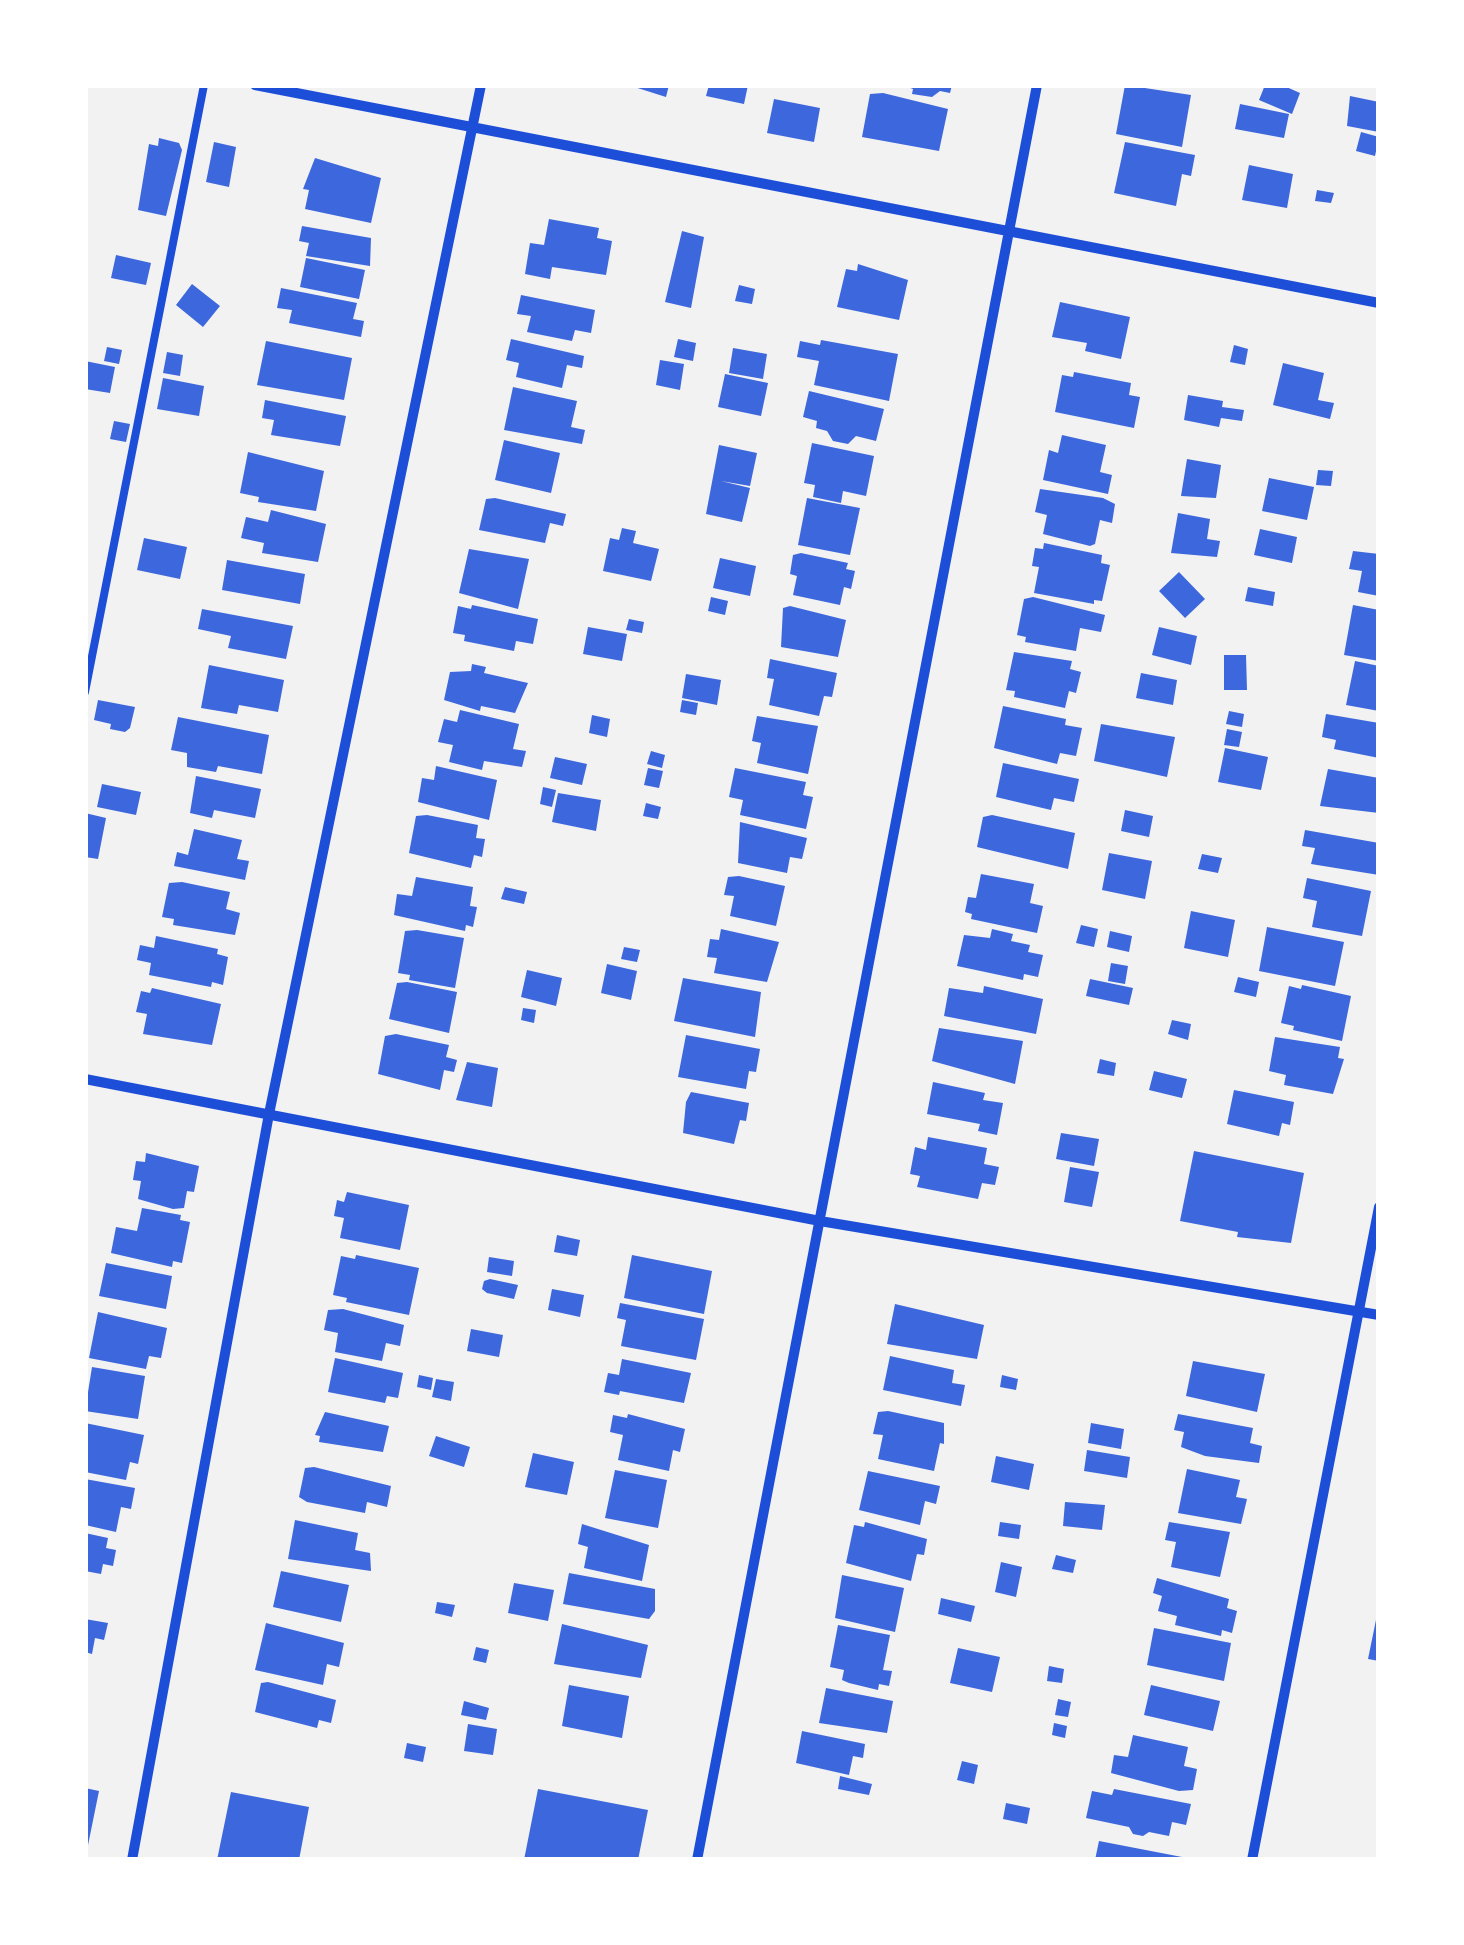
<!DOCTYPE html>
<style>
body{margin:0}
#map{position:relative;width:1464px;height:1945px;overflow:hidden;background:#f2f2f2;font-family:"Titillium Web",sans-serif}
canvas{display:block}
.frame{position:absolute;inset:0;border:88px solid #fff;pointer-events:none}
</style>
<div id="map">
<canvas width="1464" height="1945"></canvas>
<div class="frame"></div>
</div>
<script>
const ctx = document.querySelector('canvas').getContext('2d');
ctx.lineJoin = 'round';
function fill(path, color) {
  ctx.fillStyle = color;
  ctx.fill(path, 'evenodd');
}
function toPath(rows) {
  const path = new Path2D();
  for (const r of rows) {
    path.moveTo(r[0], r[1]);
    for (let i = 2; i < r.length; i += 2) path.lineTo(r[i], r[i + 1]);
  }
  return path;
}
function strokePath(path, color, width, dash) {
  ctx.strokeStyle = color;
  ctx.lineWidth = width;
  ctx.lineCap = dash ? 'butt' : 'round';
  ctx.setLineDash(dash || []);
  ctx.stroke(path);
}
const building = toPath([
 [628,85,669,85,666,97],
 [709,85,748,85,744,104,706,96],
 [903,85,952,85,950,93,940,91,932,97,912,94,913,89],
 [1125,85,1191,95,1182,147,1116,134],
 [1265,85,1282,85,1300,93,1292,114,1259,100],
 [883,93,948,109,939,151,862,137,870,94],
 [1350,96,1379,102,1379,132,1347,126],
 [774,99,820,108,814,142,767,133],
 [1240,104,1289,114,1284,138,1235,129],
 [1361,132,1379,137,1375,156,1356,151],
 [159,138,179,143,182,150,166,216,138,210,149,144,158,146],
 [214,142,236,147,229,187,206,182],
 [1125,142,1195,155,1191,176,1182,174,1176,206,1114,193],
 [315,158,381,178,371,223,305,209,309,190,303,189],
 [1249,165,1293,174,1287,208,1242,200],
 [1317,190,1334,193,1331,203,1315,201],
 [549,219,599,228,597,238,612,241,606,275,552,267,550,279,525,274,530,243,544,245],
 [302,226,371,238,370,266,306,256,309,243,299,241],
 [682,231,704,237,691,308,665,302],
 [116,255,151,263,146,285,111,278],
 [306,258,365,270,359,299,300,287],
 [858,264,908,280,899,320,837,307,846,269,857,271],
 [192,284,220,306,203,327,176,305],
 [739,285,755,289,752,304,735,301],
 [281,288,357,303,353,319,364,321,361,337,289,323,292,310,277,308],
 [521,295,595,310,591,333,575,330,572,341,527,332,531,316,517,314],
 [1060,302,1130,317,1121,359,1085,351,1087,343,1052,337],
 [511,339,584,356,582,368,567,365,562,388,516,377,519,363,506,360],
 [678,339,696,343,693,361,674,357],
 [821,340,898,354,889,401,814,385,819,361,797,357,800,341,820,345],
 [266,341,352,358,344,400,257,385],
 [1234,345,1248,349,1245,365,1230,362],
 [107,347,122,350,119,364,104,361],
 [733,348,767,354,763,379,729,373],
 [167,352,183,355,180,376,163,373],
 [660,360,684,364,680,390,656,385],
 [85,361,115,367,110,393,85,389],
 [1283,363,1324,373,1318,400,1334,403,1330,419,1273,405],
 [1074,372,1131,383,1129,395,1140,397,1134,428,1055,412,1062,375,1073,377],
 [725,374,768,383,761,416,718,407],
 [163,378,204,386,199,416,157,409],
 [513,387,577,401,571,427,585,430,582,444,504,430],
 [809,391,884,409,876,441,856,436,848,444,833,441,827,431,816,428,817,421,803,417],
 [1188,395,1223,401,1222,407,1244,410,1242,421,1221,418,1219,427,1184,420],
 [265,400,346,416,340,446,271,435,274,420,262,418],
 [114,421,130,424,126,442,110,439],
 [1062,435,1106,445,1100,472,1112,475,1108,494,1043,480,1049,450,1058,453],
 [504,440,560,453,551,493,495,480],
 [812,443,874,456,866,496,843,491,841,503,813,497,815,485,804,483],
 [719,445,757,453,750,486,721,481,750,488,742,522,706,514],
 [248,452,324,471,316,511,258,502,259,497,240,493],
 [1187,459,1221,465,1216,498,1181,496],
 [1318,470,1333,471,1331,486,1316,485],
 [1269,478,1314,487,1307,520,1262,511],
 [1040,489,1103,498,1115,504,1112,523,1100,520,1095,544,1090,546,1043,534,1047,515,1035,512],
 [495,498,566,514,563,526,550,523,545,543,479,530,486,499],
 [807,498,860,508,850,555,798,545],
 [271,510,326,524,318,562,262,553,264,543,241,538,246,517,268,522],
 [1178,513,1210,519,1207,539,1220,541,1217,557,1171,553],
 [622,528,636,531,633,543,659,549,651,581,603,571,610,538,619,540],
 [1260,529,1297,537,1292,563,1254,555],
 [144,538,187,547,180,579,137,570],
 [1044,543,1102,555,1101,563,1110,565,1102,601,1094,600,1094,604,1034,593,1039,567,1032,566,1035,548,1043,549],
 [469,549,529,559,518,609,459,593],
 [1353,551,1379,554,1379,596,1358,592,1362,571,1349,569],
 [801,553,848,563,846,569,855,571,851,589,844,587,840,605,793,595,797,576,790,574,793,555],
 [720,558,756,566,750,596,713,588],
 [227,560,305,574,300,604,222,590],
 [1179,572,1205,599,1185,618,1159,591],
 [1248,587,1275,592,1273,606,1245,601],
 [711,597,728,601,725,615,708,611],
 [1033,597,1105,615,1101,632,1080,628,1076,651,1025,642,1026,637,1017,635,1024,599],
 [472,605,538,619,533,644,516,641,514,651,464,641,465,635,453,633,458,606,471,609],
 [1353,605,1379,610,1379,661,1344,655],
 [790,606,846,620,838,657,781,647,783,608],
 [202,609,293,626,286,659,228,648,231,636,198,629],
 [629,619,644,622,642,633,626,630],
 [588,627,627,634,622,661,583,654],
 [1159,627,1197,636,1191,665,1152,655],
 [1014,652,1072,661,1070,669,1081,672,1076,693,1069,691,1065,708,1014,697,1015,691,1006,690],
 [1224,655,1246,655,1247,690,1224,690],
 [770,659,837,673,832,697,824,696,819,716,769,705,774,679,767,678],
 [1355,661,1379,666,1379,711,1346,705],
 [472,664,486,667,484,673,528,683,515,713,481,706,480,711,444,700,450,672,471,671],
 [209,665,284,680,278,712,239,705,237,714,201,708],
 [1141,673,1177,680,1173,705,1136,698],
 [686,674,721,680,717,705,682,698],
 [98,700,135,707,130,728,125,732,110,729,111,724,94,720],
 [682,700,698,703,696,715,680,712],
 [1003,706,1066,719,1065,725,1082,728,1076,756,1060,753,1057,764,994,748],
 [460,710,519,724,513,749,526,751,522,767,484,761,482,770,449,762,453,745,438,742,444,719,457,722],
 [1229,711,1244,714,1242,727,1226,724],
 [1326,714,1379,723,1379,758,1334,749,1336,740,1322,737],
 [592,715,610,719,607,737,589,733],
 [757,716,818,726,808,774,757,763,761,743,752,741],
 [178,717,269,735,262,774,218,766,216,772,187,767,187,753,171,750],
 [1101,724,1175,737,1167,777,1094,761],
 [1227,729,1242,732,1239,747,1224,745],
 [1225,748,1268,757,1261,790,1218,782],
 [651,751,665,755,662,768,647,764],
 [555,757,587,764,582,785,550,778],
 [1003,763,1079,779,1074,802,1054,798,1051,810,996,797],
 [436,766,497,780,489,820,418,802,422,778,434,780],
 [648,768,663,771,659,788,644,785],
 [735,768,806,782,803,795,813,797,806,829,740,815,743,800,729,797],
 [1328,769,1379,778,1379,813,1320,806],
 [196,776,261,789,255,818,214,810,212,818,190,813],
 [102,784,141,792,136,815,97,807],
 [543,787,556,790,552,807,540,804],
 [558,793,601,800,596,831,552,822],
 [646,803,661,807,658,819,643,816],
 [1125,810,1153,816,1149,837,1121,831],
 [85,813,106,818,98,859,85,857],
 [427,815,478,825,476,838,485,839,482,857,474,855,471,868,409,853,416,816],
 [992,815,1075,833,1068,869,977,847,983,817],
 [740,822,807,838,802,859,790,857,787,873,738,863],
 [194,829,242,840,237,859,249,861,245,880,174,866,177,852,188,855],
 [1305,830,1379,843,1379,875,1311,864,1315,848,1302,846],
 [1109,853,1152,861,1145,899,1102,890],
 [1202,854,1222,858,1218,873,1198,869],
 [981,874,1034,884,1030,903,1043,906,1037,933,971,919,972,914,965,912,968,897,976,898],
 [739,876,785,886,776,926,730,916,734,896,724,895,728,877],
 [416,877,473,887,470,906,477,907,473,927,466,925,465,931,394,915,397,894,412,896],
 [1307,878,1371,891,1362,936,1312,927,1317,901,1303,898],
 [182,882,230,892,226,909,240,913,235,935,173,925,174,919,162,917,169,883],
 [505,887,527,892,524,904,501,899],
 [1191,911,1235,920,1228,957,1184,948],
 [1081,925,1098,929,1094,947,1076,943],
 [1267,927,1344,942,1335,986,1259,971],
 [721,929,779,942,767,982,714,973,717,958,707,957,710,939,719,940],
 [992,929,1013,934,1011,941,1030,945,1028,952,1043,955,1038,977,1024,974,1023,980,957,966,964,935,990,938],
 [417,930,464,938,455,988,409,980,410,975,398,973,405,931],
 [1110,931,1132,936,1129,952,1107,947],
 [156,936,218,949,217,954,228,957,223,985,212,982,211,987,149,975,151,963,137,960,140,945,154,948],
 [624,947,640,950,637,962,621,959],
 [1111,963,1128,966,1125,984,1108,981],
 [607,964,637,971,631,1000,601,993],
 [527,970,562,978,556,1006,521,997],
 [1238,977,1259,982,1256,997,1234,992],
 [683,978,761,992,755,1037,674,1021],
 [1090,979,1133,988,1129,1005,1086,996],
 [407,982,457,992,449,1033,389,1019,397,983],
 [1302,985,1351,996,1342,1041,1293,1030,1294,1026,1281,1023,1289,986,1301,989],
 [984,986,1043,999,1036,1034,944,1016,949,988,983,993],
 [152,988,221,1004,212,1045,143,1034,147,1014,136,1012,141,991,150,993],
 [523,1008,536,1010,534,1023,521,1020],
 [1172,1020,1191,1024,1188,1040,1168,1034],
 [939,1028,1023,1041,1015,1084,932,1061],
 [396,1034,449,1045,446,1057,457,1060,454,1072,444,1070,440,1090,378,1074,385,1036],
 [686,1035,760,1049,756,1072,749,1071,746,1089,678,1077],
 [1275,1037,1340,1047,1338,1058,1344,1059,1333,1094,1284,1085,1286,1075,1269,1071],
 [1100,1059,1116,1063,1114,1076,1097,1073],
 [467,1062,498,1068,492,1107,456,1100],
 [1154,1071,1187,1079,1182,1098,1149,1090],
 [933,1082,985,1093,983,1100,1003,1103,997,1135,978,1131,980,1124,927,1114],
 [1234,1090,1294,1102,1290,1125,1282,1123,1279,1136,1227,1124],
 [691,1092,749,1103,746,1121,740,1120,734,1144,683,1133,686,1102],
 [1061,1133,1099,1139,1094,1166,1056,1159],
 [928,1137,987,1148,984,1164,999,1167,995,1185,982,1183,978,1199,917,1187,920,1176,910,1174,915,1147,926,1150],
 [1194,1151,1304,1173,1291,1243,1237,1237,1238,1232,1180,1221],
 [146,1153,199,1166,194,1192,187,1191,184,1208,173,1209,138,1199,141,1181,133,1180,136,1161,145,1162],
 [1070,1167,1099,1172,1092,1207,1064,1202],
 [347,1192,409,1205,400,1250,340,1238,344,1218,334,1216,337,1200,344,1202],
 [142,1208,181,1215,180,1220,190,1222,182,1263,173,1261,172,1267,111,1253,116,1227,137,1231],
 [557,1235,580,1240,577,1256,554,1252],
 [356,1255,419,1268,409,1315,346,1302,347,1298,333,1295,341,1256,355,1259],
 [632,1255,712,1271,704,1314,624,1298],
 [489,1257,514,1261,512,1276,487,1272],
 [106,1263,172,1276,166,1309,99,1296],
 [490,1279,518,1285,514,1299,487,1293,482,1289,484,1281],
 [552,1289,584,1295,580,1317,548,1310],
 [620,1303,704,1319,696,1360,621,1346,626,1320,617,1318],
 [895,1304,984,1325,977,1359,887,1344],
 [343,1309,404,1325,400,1346,386,1343,382,1361,335,1352,338,1333,324,1330,328,1310],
 [98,1312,167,1328,161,1358,149,1356,146,1369,89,1358],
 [471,1329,503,1335,499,1357,467,1351],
 [890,1356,954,1370,952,1383,965,1385,961,1406,883,1390],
 [335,1358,403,1373,398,1398,387,1396,385,1403,328,1392],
 [622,1359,691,1373,684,1403,620,1391,619,1395,604,1392,608,1373,619,1375],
 [1193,1361,1265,1374,1257,1412,1186,1396],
 [92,1367,145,1376,138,1419,85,1411],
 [419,1375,433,1378,431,1390,417,1387],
 [1002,1375,1018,1379,1016,1390,1000,1387],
 [436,1379,454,1382,451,1401,432,1397],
 [888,1411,944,1423,944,1444,940,1443,934,1471,878,1459,883,1435,873,1434,878,1412],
 [325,1412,389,1426,383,1452,319,1442,320,1436,315,1435],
 [628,1414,685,1429,680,1452,673,1450,669,1471,618,1460,623,1435,610,1432,613,1415,627,1418],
 [1178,1414,1253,1428,1250,1443,1262,1446,1259,1463,1205,1456,1181,1447,1184,1432,1174,1430],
 [85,1423,144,1435,138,1464,130,1462,126,1480,85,1472],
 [1091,1423,1124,1429,1121,1449,1088,1443],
 [436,1436,470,1447,464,1467,429,1456],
 [1087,1450,1130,1457,1127,1478,1084,1471],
 [533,1453,574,1462,567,1495,525,1487],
 [996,1456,1034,1464,1029,1490,991,1482],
 [314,1467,391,1486,387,1507,367,1502,365,1513,307,1502,299,1497,305,1468],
 [1187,1469,1240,1480,1236,1497,1247,1499,1241,1524,1178,1513],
 [615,1470,667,1480,658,1528,605,1518],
 [868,1471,940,1486,936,1504,925,1501,920,1525,859,1510],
 [85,1479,135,1488,131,1509,121,1507,116,1532,85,1525],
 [1065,1502,1105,1505,1102,1530,1063,1526],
 [295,1520,358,1533,355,1550,370,1553,371,1571,288,1559],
 [865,1522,927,1539,924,1555,917,1554,911,1581,846,1563,854,1525,864,1527],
 [1000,1522,1021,1525,1019,1539,998,1536],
 [1169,1522,1230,1532,1220,1577,1171,1567,1176,1542,1165,1540],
 [582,1524,649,1545,642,1581,584,1568,588,1547,578,1544],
 [85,1533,108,1538,106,1548,116,1550,113,1566,103,1564,101,1574,85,1571],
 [1056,1555,1076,1560,1073,1573,1052,1569],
 [1001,1562,1022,1567,1016,1597,995,1592],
 [281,1571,349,1585,341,1622,273,1607],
 [569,1573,655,1589,655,1611,649,1619,563,1604],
 [842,1575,904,1588,895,1632,835,1618],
 [1157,1578,1229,1599,1227,1608,1237,1611,1232,1633,1222,1630,1221,1636,1175,1625,1177,1616,1158,1611,1162,1596,1153,1593],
 [514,1583,554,1590,548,1621,508,1613],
 [941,1598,975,1606,971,1622,938,1614],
 [437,1602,455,1605,452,1617,435,1613],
 [1377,1615,1379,1615,1379,1661,1368,1659],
 [85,1619,108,1623,104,1640,95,1638,92,1654,85,1652],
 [266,1623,344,1643,339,1667,327,1664,323,1685,255,1670],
 [562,1624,648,1645,641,1678,554,1664],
 [838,1625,890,1635,883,1670,892,1671,889,1686,879,1684,878,1690,849,1683,842,1680,844,1670,830,1667],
 [1154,1628,1231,1643,1224,1681,1147,1665],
 [476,1647,489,1650,486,1663,473,1660],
 [958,1648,1000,1657,992,1692,950,1683],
 [1049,1666,1064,1669,1062,1683,1047,1681],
 [268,1682,336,1700,331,1723,319,1720,317,1728,255,1712,261,1683],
 [569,1685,629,1696,622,1738,562,1726],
 [1151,1685,1220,1701,1213,1731,1144,1715],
 [826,1688,893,1701,887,1733,819,1723],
 [1058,1699,1071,1702,1068,1717,1055,1715],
 [464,1701,489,1708,486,1720,461,1715],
 [1054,1723,1067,1726,1065,1738,1052,1735],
 [468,1724,497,1729,493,1755,464,1751],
 [802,1731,865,1744,863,1758,853,1756,849,1775,796,1763],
 [1133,1735,1188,1747,1184,1766,1197,1769,1193,1790,1179,1791,1111,1773,1114,1755,1128,1757],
 [407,1743,426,1747,423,1762,404,1758],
 [962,1761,978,1765,974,1784,957,1780],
 [840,1776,872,1784,869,1795,838,1789],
 [85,1788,99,1791,87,1850,85,1849],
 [538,1789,648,1810,638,1860,524,1860],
 [1114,1789,1191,1804,1186,1825,1172,1822,1169,1836,1149,1832,1143,1836,1133,1834,1129,1827,1086,1818,1092,1791,1112,1795],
 [231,1792,309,1807,299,1860,217,1860],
 [1006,1803,1030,1808,1027,1824,1003,1819],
 [1099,1841,1182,1857,1181,1860,1095,1860]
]);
const service = toPath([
 [85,692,204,85]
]);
const minor = toPath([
 [255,85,1379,303],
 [85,1079,820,1221,1379,1315],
 [132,1860,269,1114,481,85],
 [697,1860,1037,85],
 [1252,1860,1379,1207]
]);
fill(building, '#3d67dc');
strokePath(service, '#1d4ed8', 8);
strokePath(minor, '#1d4ed8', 10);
</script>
